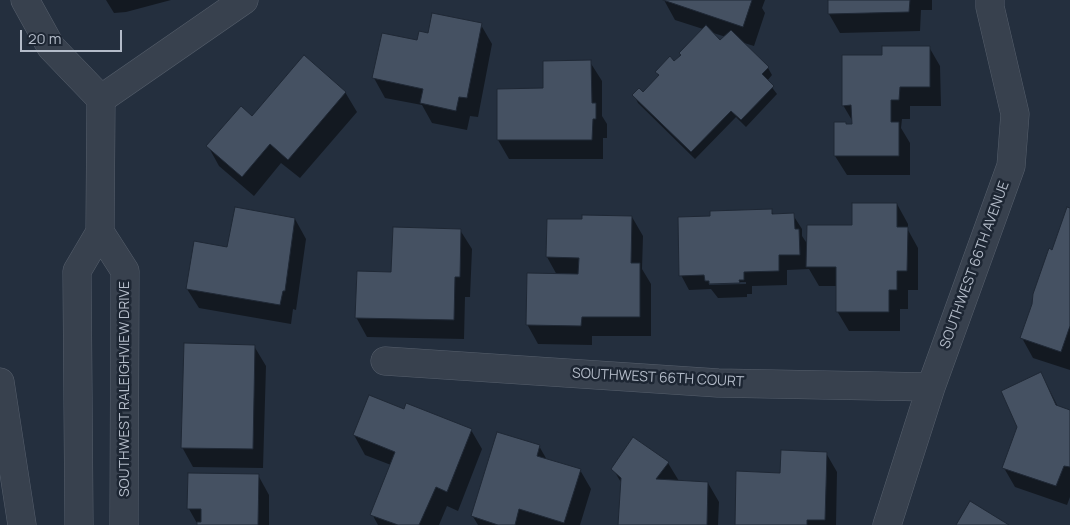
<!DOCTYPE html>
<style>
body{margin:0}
#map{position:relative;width:1070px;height:525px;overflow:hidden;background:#242f3e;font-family:Manrope,sans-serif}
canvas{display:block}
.scale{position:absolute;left:20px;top:30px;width:102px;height:22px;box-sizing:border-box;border:2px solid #b4bcc9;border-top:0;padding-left:6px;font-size:15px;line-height:18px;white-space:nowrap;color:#b4bcc9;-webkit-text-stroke:4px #1d2633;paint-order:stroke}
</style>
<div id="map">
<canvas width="1070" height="525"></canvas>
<div class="scale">20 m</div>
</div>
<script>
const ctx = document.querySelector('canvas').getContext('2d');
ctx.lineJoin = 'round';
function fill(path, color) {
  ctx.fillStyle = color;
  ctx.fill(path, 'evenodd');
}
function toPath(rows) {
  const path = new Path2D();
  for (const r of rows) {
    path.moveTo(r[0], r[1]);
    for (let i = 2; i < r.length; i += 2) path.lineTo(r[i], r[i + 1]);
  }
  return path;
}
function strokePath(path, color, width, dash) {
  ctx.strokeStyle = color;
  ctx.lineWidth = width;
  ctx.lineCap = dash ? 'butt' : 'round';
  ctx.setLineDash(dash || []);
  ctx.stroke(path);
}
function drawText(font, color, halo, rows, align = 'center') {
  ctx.font = font + ' Manrope,sans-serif';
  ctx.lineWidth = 5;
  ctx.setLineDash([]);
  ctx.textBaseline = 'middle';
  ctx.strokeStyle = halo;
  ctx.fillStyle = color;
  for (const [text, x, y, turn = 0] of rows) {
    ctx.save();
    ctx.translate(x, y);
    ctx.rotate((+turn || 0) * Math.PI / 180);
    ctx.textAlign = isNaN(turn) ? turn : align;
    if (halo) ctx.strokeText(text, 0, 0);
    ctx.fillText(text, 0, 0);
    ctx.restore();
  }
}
const shadow = toPath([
 [106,0,171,0,126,12,114,13],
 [664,0,765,0,762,8,765,13,754,46,741,42,768,68,772,75,767,81,777,94,746,127,736,117,695,159,638,103,634,95,643,93,659,77,657,72,674,63,703,29,675,20],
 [710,32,726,37,720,42],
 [829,0,932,0,932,10,921,10,920,31,840,33,829,14],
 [481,25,492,44,478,117,470,116,467,130,432,123,422,105,385,98,374,78,418,41],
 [929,47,940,66,941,106,910,106,910,119,902,119,901,128,910,143,910,175,847,175,835,156,847,126,853,126,853,122,843,105,883,56],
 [590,62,602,81,602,116,607,124,607,138,603,138,603,159,509,159,498,140,544,89],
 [345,92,357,112,300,178,281,163,254,196,219,166,208,146,252,118],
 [897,204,908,224,908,230,918,248,918,290,908,290,908,309,900,309,900,331,849,331,837,311,838,286,819,286,809,269,787,270,787,285,752,286,752,294,747,294,747,297,718,298,711,289,689,290,681,275,712,217,771,211,774,215,793,215,802,229,802,236,808,245,854,227],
 [709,282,746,282,746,284,709,285],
 [1070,210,1070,370,1033,358,1022,338,1033,304],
 [632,217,643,236,642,269,651,284,651,336,592,336,592,345,538,344,527,324,557,275,547,257,583,220],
 [295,219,306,239,296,310,293,309,291,324,199,308,187,289,228,248],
 [460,230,472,249,470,297,465,297,464,339,367,337,356,317,392,273],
 [254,346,266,366,263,468,193,467,182,447],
 [1041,373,1058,407,1070,411,1070,497,1067,505,1015,487,1004,468],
 [404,411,471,430,482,449,458,511,447,506,439,525,378,525,372,514,391,465,365,455,354,435],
 [539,446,547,460,580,470,591,489,580,525,478,525,472,515],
 [826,453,837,472,836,525,736,525,781,474],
 [668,463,679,481,708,483,719,502,718,525,619,525,622,484,613,469],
 [258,475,269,495,269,525,198,525,189,509]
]);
const building = toPath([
 [663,0,752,0,743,27,663,0],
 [828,0,910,0,909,12,828,14,828,0],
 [432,13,482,23,467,98,459,97,456,111,420,103,423,89,372,78,382,33,417,40,419,31,428,33,432,13],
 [706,25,720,40,731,30,769,67,762,74,774,86,741,120,731,111,691,152,632,95,639,88,643,92,659,75,655,72,670,56,674,61,681,55,679,53,706,25],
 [882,46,930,46,930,87,900,87,899,100,891,100,891,122,899,122,899,156,834,156,834,122,846,122,846,124,852,124,851,105,842,106,842,55,882,55,882,46],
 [304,55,346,92,288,160,270,144,242,177,206,146,241,106,252,116,304,55],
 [591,60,592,103,596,103,596,119,593,119,592,140,497,140,497,89,543,88,543,61,591,60],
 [852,203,897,203,897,227,908,227,907,271,897,271,897,290,889,290,889,312,836,312,836,267,806,267,807,225,852,225,852,203],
 [235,207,295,218,285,291,283,291,280,305,186,289,194,241,227,247,235,207],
 [1067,207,1070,208,1070,326,1061,352,1020,338,1032,304,1033,294,1049,248,1052,250,1067,207],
 [772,209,772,214,794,213,795,229,799,229,800,255,779,255,779,271,744,272,744,280,739,280,740,283,709,284,709,281,705,281,704,275,679,276,678,217,710,216,710,211,772,209],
 [582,215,632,216,631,263,640,263,640,317,582,317,581,326,526,325,527,273,578,274,579,258,546,257,547,219,582,219,582,215],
 [393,227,461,229,460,277,455,277,454,320,355,318,357,271,391,272,393,227],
 [184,343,255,345,253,449,181,448,184,343],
 [1041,372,1056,405,1070,410,1070,467,1064,466,1056,486,1002,468,1017,427,1001,391,1041,372],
 [369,395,404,409,406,403,472,429,447,492,436,487,419,525,398,525,370,515,395,452,353,435,369,395],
 [497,432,540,445,537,456,581,469,564,523,519,509,515,525,498,525,471,516,497,432],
 [633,437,669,462,656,479,708,482,707,525,618,525,621,478,611,469,633,437],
 [781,450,827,452,825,520,807,520,807,525,735,525,736,471,780,473,781,450],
 [188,473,259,474,258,525,197,525,197,522,201,522,201,509,187,509,188,473],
 [970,501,1009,525,956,525,970,501]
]);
const minor = toPath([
 [25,0,51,47,101,99,100,232,77,271,79,525],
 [101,99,244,0],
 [100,232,125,271,124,525],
 [385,361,718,383,931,387],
 [0,382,22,525],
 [887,525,931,387,1011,166,1015,114,990,7,990,0]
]);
const streetNames = [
 ["SOUTHWEST 66TH AVENUE",975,265,-70],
 ["SOUTHWEST 66TH COURT",658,378,3],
 ["SOUTHWEST RALEIGHVIEW DRIVE",125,389,-90]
];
fill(shadow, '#0007');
fill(building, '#455162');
strokePath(building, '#1f2835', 1);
strokePath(minor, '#565f6c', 29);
strokePath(minor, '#38414e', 28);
drawText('14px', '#b4bcc9', '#1d2633', streetNames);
</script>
